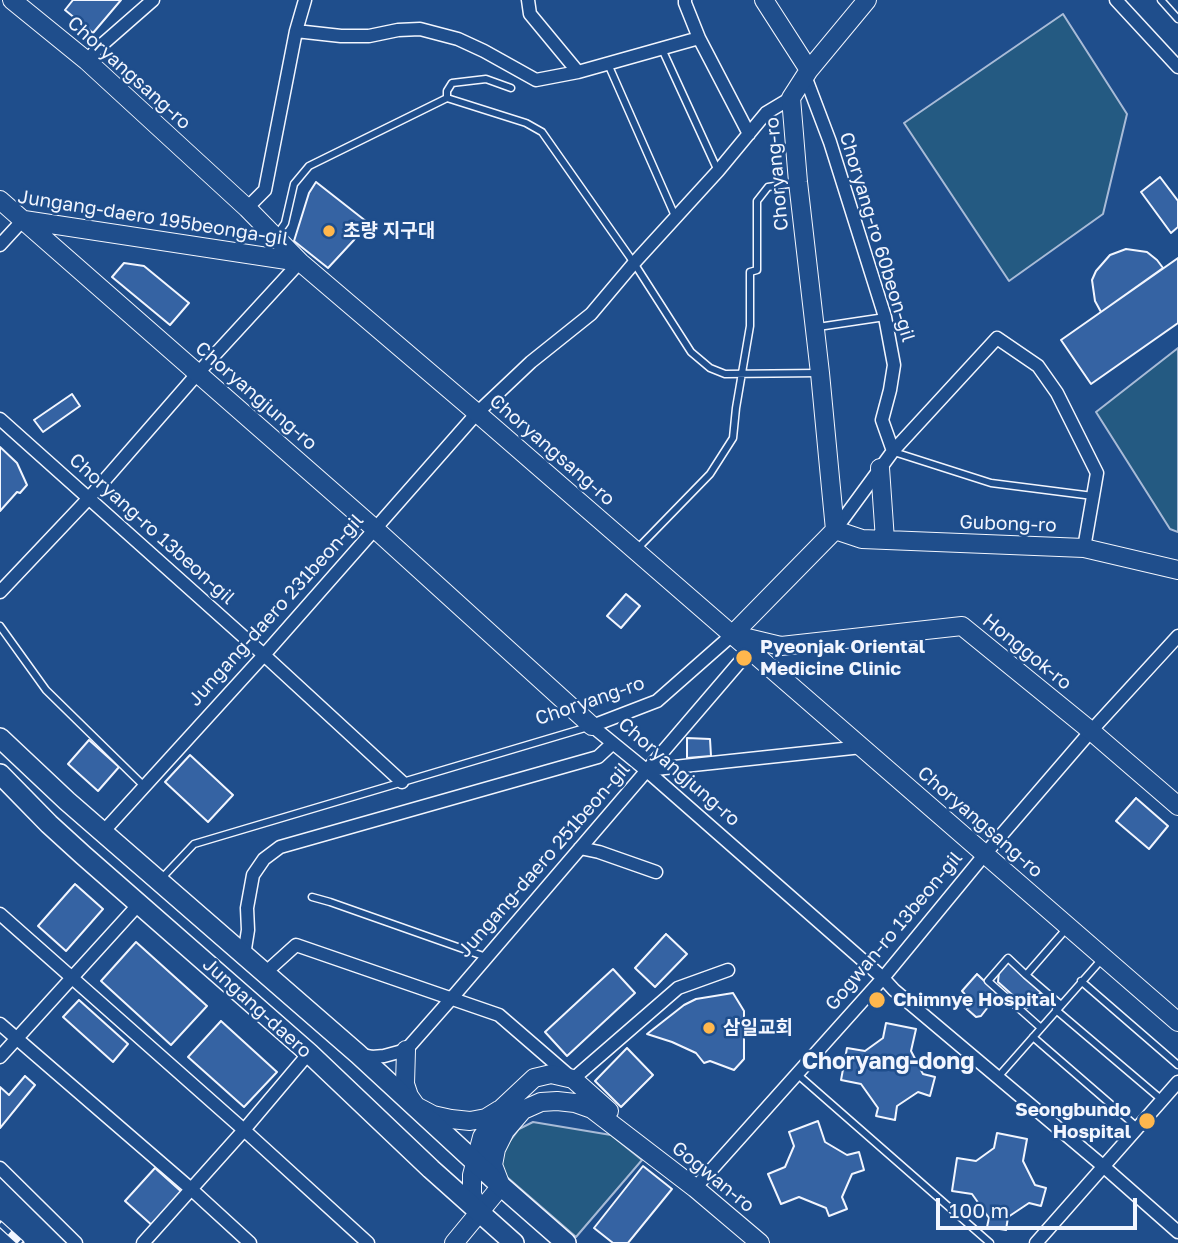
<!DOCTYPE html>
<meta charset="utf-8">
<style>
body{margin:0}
#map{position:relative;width:1178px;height:1243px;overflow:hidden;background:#1f4e8c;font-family:"Golos Text",sans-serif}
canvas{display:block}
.scale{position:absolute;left:936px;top:1198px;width:201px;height:32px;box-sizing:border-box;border:4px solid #f2f6ff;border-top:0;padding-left:9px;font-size:21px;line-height:24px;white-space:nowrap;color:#f2f6ff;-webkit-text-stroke:5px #1f4e8c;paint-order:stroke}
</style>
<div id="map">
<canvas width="1178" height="1243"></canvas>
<div class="scale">100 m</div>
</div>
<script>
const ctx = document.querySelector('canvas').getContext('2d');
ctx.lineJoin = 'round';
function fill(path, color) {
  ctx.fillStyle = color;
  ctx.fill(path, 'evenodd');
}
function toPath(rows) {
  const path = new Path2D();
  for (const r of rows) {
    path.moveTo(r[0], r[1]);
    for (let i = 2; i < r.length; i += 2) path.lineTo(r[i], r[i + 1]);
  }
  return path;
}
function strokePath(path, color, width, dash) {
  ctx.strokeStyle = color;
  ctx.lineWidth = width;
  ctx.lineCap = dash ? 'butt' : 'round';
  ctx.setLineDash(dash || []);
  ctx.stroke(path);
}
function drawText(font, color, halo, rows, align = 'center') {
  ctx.font = font + ' "Golos Text","Noto Sans KR",sans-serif';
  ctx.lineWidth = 5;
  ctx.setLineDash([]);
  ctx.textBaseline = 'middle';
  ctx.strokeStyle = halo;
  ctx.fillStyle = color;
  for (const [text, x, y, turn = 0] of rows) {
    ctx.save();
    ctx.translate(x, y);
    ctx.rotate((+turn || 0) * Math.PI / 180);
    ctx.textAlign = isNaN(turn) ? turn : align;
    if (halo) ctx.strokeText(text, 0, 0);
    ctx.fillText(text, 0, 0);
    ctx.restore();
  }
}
const green = toPath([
 [1063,14,1127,114,1103,214,1009,281,904,123,1063,14],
 [1178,348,1178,532,1170,529,1096,412,1178,348],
 [533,1122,611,1135,642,1160,576,1237,500,1171,503,1150,519,1129,533,1122]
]);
const building = toPath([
 [73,0,121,0,93,33,65,10,73,0],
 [1160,177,1178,201,1178,227,1171,233,1141,192,1160,177],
 [316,182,367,222,354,240,328,268,294,241,309,193,316,182],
 [1126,249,1147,252,1157,260,1163,268,1101,312,1095,301,1092,280,1096,271,1110,255,1126,249],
 [1178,258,1178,323,1091,384,1061,340,1178,258],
 [124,263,144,266,189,303,170,325,112,277,124,263],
 [72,394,80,406,43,432,34,420,72,394],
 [0,447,17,463,27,485,20,493,17,492,0,511,0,447],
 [626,594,640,606,621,628,607,616,626,594],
 [687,738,710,739,711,756,687,758,687,738],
 [89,740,119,767,98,791,68,764,89,740],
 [190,755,233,795,208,822,165,782,190,755],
 [1136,798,1168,826,1149,849,1116,821,1136,798],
 [75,884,103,909,66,951,38,926,75,884],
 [666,934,687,954,655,987,635,968,666,934],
 [136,942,207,1006,171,1045,101,981,136,942],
 [1008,961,1042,991,1027,1008,998,982,999,971,1008,961],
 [613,969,635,993,567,1056,545,1032,613,969],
 [977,974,1004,1000,1002,1004,995,998,981,1016,976,1017,967,1009,973,1004,962,991,977,974],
 [733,993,744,1011,744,1059,734,1070,710,1061,704,1063,696,1053,672,1042,647,1034,684,1005,696,999,733,993],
 [79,1000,128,1044,113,1062,63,1017,79,1000],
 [221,1021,277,1072,244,1107,188,1057,221,1021],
 [886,1023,916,1029,911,1051,923,1074,935,1077,930,1096,918,1092,897,1106,895,1120,876,1116,878,1108,861,1084,841,1080,847,1048,865,1051,883,1038,886,1023],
 [627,1048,653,1075,621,1107,595,1081,627,1048],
 [25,1076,35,1085,0,1128,0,1087,9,1095,25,1076],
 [818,1121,825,1142,847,1155,859,1152,864,1170,852,1174,842,1197,847,1209,829,1216,826,1208,799,1197,781,1204,768,1174,785,1167,794,1146,789,1132,818,1121],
 [997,1133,1027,1139,1023,1161,1035,1185,1046,1188,1041,1206,1029,1203,1008,1217,1006,1230,987,1227,989,1218,972,1194,952,1191,957,1158,976,1161,994,1148,997,1133],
 [643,1166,672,1189,628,1243,613,1243,594,1228,643,1166],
 [155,1168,184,1194,154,1227,125,1201,155,1168]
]);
const lane = toPath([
 [1161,0,1178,19],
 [662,49,718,171],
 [608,64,675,216],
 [447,98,447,91,452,83,486,79,511,88],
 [276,236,285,223,294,184,309,166,447,98,526,123,542,132,634,263,691,352,710,368,725,374,819,373],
 [818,327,885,317],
 [894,452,991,483,1093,496],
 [637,549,710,474,733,438,736,408,750,326,750,272,757,270,757,201,768,187,795,183],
 [0,626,46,690,144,786],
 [161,879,194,844,588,727],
 [312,897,330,902,486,957],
 [1026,975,1008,958,988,981,1041,1028],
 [1081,981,1178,1065],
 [1061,1005,1026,975,1067,928],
 [1056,1010,1162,1100],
 [1033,1037,1137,1127],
 [797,1074,990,1243],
 [998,1077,1102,959]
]);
const street = toPath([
 [528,0,530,14,578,72],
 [685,0,685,3,699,38,749,134],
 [1116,0,1178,67],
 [296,31,341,36,369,36,398,30,420,29,458,39,484,51,536,80,578,72,699,38],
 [87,61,97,49,153,0],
 [805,76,830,142,885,317,894,365,890,390,882,420,893,451],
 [247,208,265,190,296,31,305,0],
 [0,245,23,220],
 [0,419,264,655,402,782],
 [835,530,893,451,997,338,1038,366,1057,393,1097,473,1084,548],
 [0,592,89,498,198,373,300,262],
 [732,635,657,701,592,726,646,770,883,978,894,990,1103,1166,1178,1232],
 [646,770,862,747],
 [103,832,264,655,477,413,531,362,591,314,634,263,718,171,766,113,791,98],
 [580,848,599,852,656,872],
 [0,914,244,1130,368,1243],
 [244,955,248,930,247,908,253,875,264,859,280,847,598,757,613,743],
 [265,973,296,945,499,1015,573,1079,678,988,728,970],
 [0,1024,191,1189,250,1243],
 [361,1055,372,1057,384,1056,406,1050,451,999,750,650],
 [0,1057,138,905],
 [0,1168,76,1243],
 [695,1188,883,978,985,854,1091,731,1178,636],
 [143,1243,244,1130,309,1053],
 [1036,1243,1178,1082]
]);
const secondary = toPath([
 [12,0,87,61,247,208,300,262,477,413,1178,1022],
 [764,0,809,70],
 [0,200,374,528,592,726],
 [24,220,300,262],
 [880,468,885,540],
 [835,530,862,539,1084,548,1178,570],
 [732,635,835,530,820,373,798,182,791,98,809,70,867,0],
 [735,635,781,646,962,626,1091,731,1178,806],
 [406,1050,405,1084,409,1096,416,1106,433,1115,451,1119,470,1121,486,1118,499,1110],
 [479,1212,472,1194,472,1175,482,1137,502,1108,534,1078,551,1074,573,1079,609,1111],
 [454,1243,501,1186,493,1165,496,1149,505,1131,523,1110,541,1102,557,1101,575,1103,592,1109,695,1188,760,1243]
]);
const primary = toPath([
 [0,738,67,801,358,1054,501,1186,566,1243],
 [0,774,49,824,83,855,309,1053,431,1169,514,1243]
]);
const rail = toPath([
 [0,1224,21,1243]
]);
const markers = [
 [329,231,7,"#ffb74d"],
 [744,658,9,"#ffb74d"],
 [877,1000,9,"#ffb74d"],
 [709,1028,7,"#ffb74d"],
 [1147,1121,9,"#ffb74d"]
];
const streetNames = [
 ["Choryangsang-ro",129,73,42],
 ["Choryang-ro",777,174,-95],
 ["Jungang-daero 195beonga-gil",153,218,9],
 ["Choryang-ro 60beon-gil",877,237,73],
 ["Choryangjung-ro",256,396,41],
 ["Choryangsang-ro",552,450,41],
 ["Gubong-ro",1008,524,2],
 ["Choryang-ro 13beon-gil",152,529,42],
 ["Jungang-daero 231beon-gil",276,610,-48],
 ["Honggok-ro",1027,652,39],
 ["Choryang-ro",590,701,-19],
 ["Choryangjung-ro",679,772,41],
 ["Choryangsang-ro",980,822,41],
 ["Jungang-daero 251beon-gil",544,860,-49],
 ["Gogwan-ro 13beon-gil",894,931,-50],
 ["Jungang-daero",257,1008,42],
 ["Gogwan-ro",713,1177,39]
];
const poiNames = [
 ["초량 지구대",343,231],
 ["Pyeonjak Oriental",760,647],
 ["Medicine Clinic",760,669],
 ["Chimnye Hospital",893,1000],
 ["삼일교회",723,1028],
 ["Seongbundo",1131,1110,"right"],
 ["Hospital",1131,1132,"right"]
];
const quarterNames = [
 ["Choryang-dong",888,1062]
];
fill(green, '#245a82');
strokePath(green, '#a8bbd7', 2);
fill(building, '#3563a3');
strokePath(building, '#f2f6ff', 2);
strokePath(lane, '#f2f6ff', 9);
strokePath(street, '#f2f6ff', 15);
strokePath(secondary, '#f2f6ff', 20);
strokePath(primary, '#f2f6ff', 22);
strokePath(lane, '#1f4e8c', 6);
strokePath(street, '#1f4e8c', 12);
strokePath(secondary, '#1f4e8c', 18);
strokePath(primary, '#1f4e8c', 19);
strokePath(rail, '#f2f6ff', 7);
strokePath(rail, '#1f4e8c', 4.5, [13]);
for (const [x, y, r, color] of markers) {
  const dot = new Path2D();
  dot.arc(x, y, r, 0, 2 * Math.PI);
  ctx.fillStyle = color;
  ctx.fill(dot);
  strokePath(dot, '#1f4e8c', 2.5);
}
drawText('19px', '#f2f6ff', '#1f4e8c', streetNames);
drawText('bold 19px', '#f2f6ff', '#1f4e8c', poiNames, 'left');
drawText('bold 23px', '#f2f6ff', '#1f4e8c', quarterNames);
</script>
